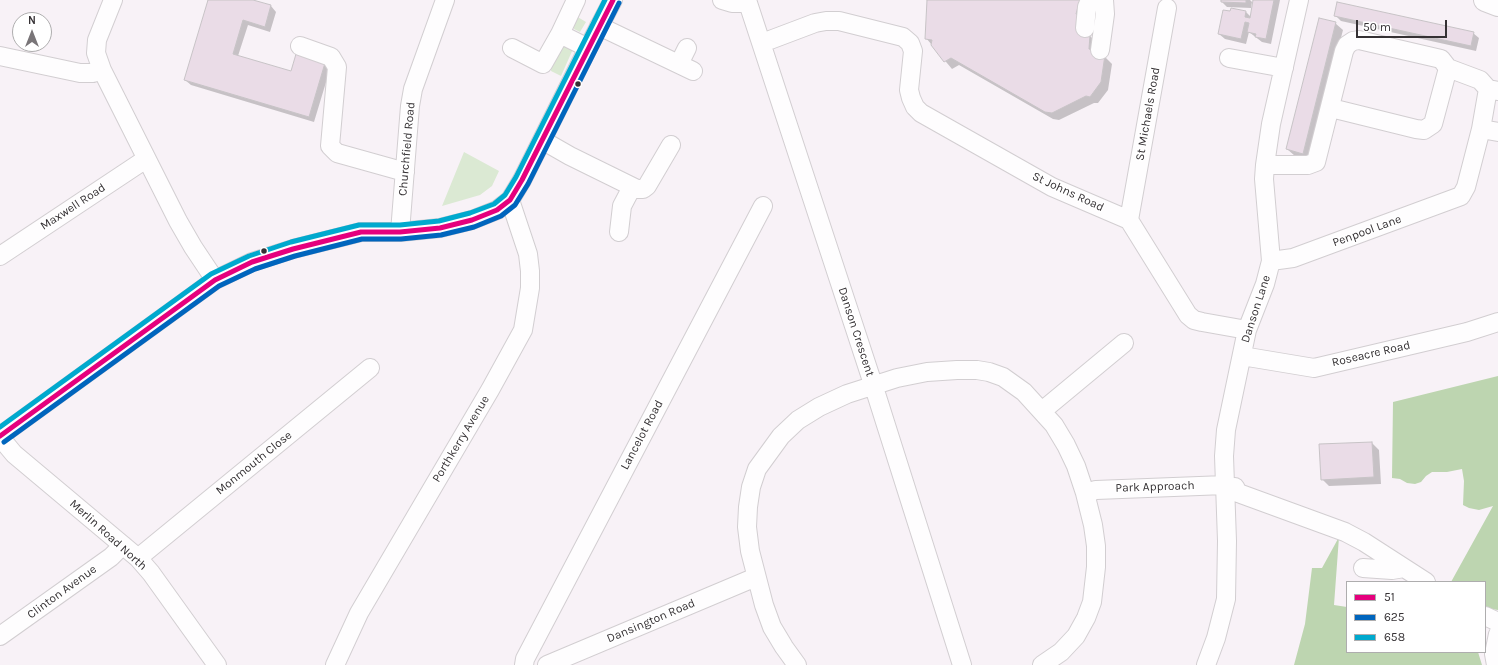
<!DOCTYPE html>
<style>
body{margin:0}
#map{position:relative;width:1498px;height:665px;overflow:hidden;background:#f8f2f7;font-family:Karla,sans-serif}
canvas{display:block}
.legend{position:absolute;left:1346px;top:581px;width:140px;height:72px;box-sizing:border-box;background:#fff;border:1px solid #aeadae;margin:0;padding:5px 7px;list-style:none;font-size:12px;color:#353134}
.legend li{display:flex;align-items:center;gap:8px;height:20px}
.legend b{width:20px;border:1px solid #aeadae}
.north{position:absolute;left:12px;top:12px;width:40px;height:40px;box-sizing:border-box;background:#fff;border:1px solid #aeadae;border-radius:50%;rotate:0deg;font-size:11px;font-weight:700;line-height:16px;text-align:center;color:#353134}
.north::after{content:'';display:block;margin:auto;width:14px;height:18px;background:#797578;clip-path:polygon(50% 0,100% 100%,50% 72%,0 100%)}
.scale{position:absolute;left:1356px;top:20px;width:91px;height:18px;box-sizing:border-box;border:2px solid #353134;border-top:0;padding-left:5px;font-size:12px;line-height:14px;white-space:nowrap;color:#353134;-webkit-text-stroke:3px #fff;paint-order:stroke}
</style>
<div id="map">
<canvas width="1498" height="665"></canvas>
<ul class="legend">
<li><b style="height:5px;background:#e5007d"></b>51</li>
<li><b style="height:5px;background:#0065bd"></b>625</li>
<li><b style="height:5px;background:#00a9ce"></b>658</li>
</ul>
<div class="north">N</div>
<div class="scale">50 m</div>
</div>
<script>
const ctx = document.querySelector('canvas').getContext('2d');
ctx.lineJoin = 'round';
function fill(path, color) {
  ctx.fillStyle = color;
  ctx.fill(path, 'evenodd');
}
function toPath(rows) {
  const path = new Path2D();
  for (const r of rows) {
    path.moveTo(r[0], r[1]);
    for (let i = 2; i < r.length; i += 2) path.lineTo(r[i], r[i + 1]);
  }
  return path;
}
function strokePath(path, color, width, dash) {
  ctx.strokeStyle = color;
  ctx.lineWidth = width;
  ctx.lineCap = dash ? 'butt' : 'round';
  ctx.setLineDash(dash || []);
  ctx.stroke(path);
}
function drawText(font, color, halo, rows, align = 'center') {
  ctx.font = font + ' Karla,sans-serif';
  ctx.lineWidth = 3;
  ctx.setLineDash([]);
  ctx.textBaseline = 'middle';
  ctx.strokeStyle = halo;
  ctx.fillStyle = color;
  for (const [text, x, y, turn = 0] of rows) {
    ctx.save();
    ctx.translate(x, y);
    ctx.rotate((+turn || 0) * Math.PI / 180);
    ctx.textAlign = isNaN(turn) ? turn : align;
    if (halo) ctx.strokeText(text, 0, 0);
    ctx.fillText(text, 0, 0);
    ctx.restore();
  }
}
const green = toPath([
 [576,16,586,22,580,32,574,29,573,25],
 [565,45,573,49,561,76,551,71,552,58,558,49],
 [464,152,499,171,492,186,480,195,442,206]
]);
const forest = toPath([
 [1498,376,1498,610,1485,608,1485,582,1451,582,1493,506,1479,510,1469,508,1463,505,1464,481,1462,469,1447,472,1432,472,1426,476,1421,482,1415,484,1407,483,1400,479,1392,478,1393,402],
 [1339,537,1334,605,1347,607,1347,652,1478,652,1482,665,1294,665,1305,624,1312,568,1322,568]
]);
const shadow = toPath([
 [209,0,250,0,271,6,276,12,270,32,248,25,238,56,292,72,324,64,330,69,314,122,191,85,185,80],
 [929,0,1089,0,1090,36,1097,43,1104,56,1112,64,1108,90,1098,103,1094,103,1059,120,1053,119,959,65,952,69,926,38],
 [1222,0,1250,0,1252,2,1251,8,1227,7,1222,2],
 [1254,0,1280,0,1271,44,1262,42,1249,32,1246,44,1225,39,1219,34,1231,9,1246,12,1251,17],
 [1335,15,1473,33,1479,38,1476,51,1341,21],
 [1335,23,1343,30,1310,160,1295,156,1287,149],
 [1372,443,1379,450,1381,484,1329,486,1322,479]
]);
const building = toPath([
 [208,0,253,0,271,5,265,27,243,20,233,54,291,71,296,54,325,63,309,117,184,80,208,0],
 [927,0,1080,0,1076,14,1083,17,1078,31,1090,35,1089,49,1105,55,1101,82,1090,97,1086,96,1052,113,1045,112,951,58,944,62,931,45,932,40,925,39,927,0],
 [1221,0,1246,0,1246,3,1221,2,1221,0],
 [1253,0,1274,0,1266,39,1255,37,1256,34,1247,32,1249,23,1245,22,1241,39,1218,34,1223,10,1230,11,1231,8,1246,11,1245,17,1250,18,1253,0],
 [1337,2,1474,32,1471,46,1334,16,1337,2],
 [1319,18,1336,22,1303,154,1286,149,1319,18],
 [1372,442,1374,477,1321,480,1319,444,1372,442]
]);
const minor = toPath([
 [113,0,97,40,96,53,102,70,178,221,193,247,215,280],
 [576,0,560,34,588,48],
 [722,0,732,3,748,3],
 [747,0,873,384,962,665],
 [599,26,693,71],
 [1085,28,1087,7,1090,0],
 [762,43,815,23,826,21,839,21,903,37,910,43,913,51,909,90,911,98,915,107,921,113,1052,187,1129,220,1188,315,1194,320,1202,322,1247,330],
 [300,46,331,57,337,67,330,146,337,153,405,172],
 [512,48,543,64,560,34],
 [1100,50,1105,14,1104,0],
 [0,56,80,73,93,73,102,70],
 [1229,58,1284,68],
 [679,64,687,48],
 [1331,108,1416,129,1424,130,1433,124,1448,68],
 [1481,129,1488,89],
 [542,140,570,156,637,189,643,189,647,186,671,145],
 [1265,165,1308,165,1316,162,1344,51,1347,45,1353,41,1359,40,1441,59,1448,68,1480,80,1488,89,1498,91],
 [1129,220,1167,8],
 [400,232,410,106,413,89,445,0],
 [619,232,622,206,632,187],
 [0,256,146,159],
 [1271,261,1293,258,1461,196,1466,187,1481,129,1498,132],
 [1242,356,1314,368,1467,332,1498,322],
 [1042,411,1124,343],
 [0,436,215,280,252,262,293,249,361,232,400,232,440,228,472,220,497,210,510,200,522,180,588,48,613,0],
 [0,437,14,454,138,558,151,573,217,665],
 [1235,487,1238,493,1241,494,1345,532,1364,542,1426,582],
 [1085,493,1096,490,1225,485],
 [138,558,370,368],
 [1363,568,1392,570,1404,568],
 [1485,616,1498,622],
 [0,636,111,557,123,545],
 [335,665,359,613,490,390,523,330,530,288,530,271,528,254,510,200],
 [524,665,525,659,763,206],
 [547,665,756,577],
 [797,665,784,647,772,627,764,605,750,551,747,527,748,507,751,487,757,469,781,436,798,420,819,407,847,394,897,378,927,372,957,370,977,370,989,372,1003,377,1024,392,1054,425,1066,445,1076,466,1085,493,1093,525,1096,546,1096,567,1092,602,1086,618,1076,636,1061,652,1042,665],
 [1206,665,1216,638,1226,599,1227,541,1224,456,1226,430,1247,330,1265,284,1271,261,1264,179,1265,165,1271,124,1299,0],
 [1496,665,1494,654,1498,634]
]);
const major = toPath([
 [1485,0,1498,5]
]);
const bus1 = toPath([
 [0,436,215,280,252,262,293,249,361,232,400,232,440,228,472,220,497,210,510,200,522,180,613,0]
]);
const bus2 = toPath([
 [4,442,219,286,255,269,295,256,362,239,401,239,441,235,474,227,501,216,515,205,528,184,619,3]
]);
const bus3 = toPath([
 [0,427,211,274,249,256,291,242,359,225,400,225,439,221,470,213,494,204,505,195,516,177,605,0]
]);
const markers = [
 [578,84,3.5,"#353134"],
 [264,251,3.5,"#353134"]
];
const streetNames = [
 ["St Michaels Road",1148,114,-80],
 ["Churchfield Road",407,149,-85],
 ["St Johns Road",1068,192,25],
 ["Maxwell Road",73,207,-33],
 ["Penpool Lane",1367,231,-20],
 ["Danson Lane",1256,309,-72],
 ["Danson Crescent",856,332,72],
 ["Roseacre Road",1371,354,-13],
 ["Lancelot Road",642,435,-62],
 ["Porthkerry Avenue",461,439,-59],
 ["Monmouth Close",254,463,-39],
 ["Park Approach",1155,487,-2],
 ["Merlin Road North",108,535,42],
 ["Clinton Avenue",62,592,-36],
 ["Dansington Road",651,621,-23]
];
fill(green, '#dbe9d3');
fill(forest, '#bdd5b0');
fill(shadow, '#0003');
fill(building, '#eadce7');
strokePath(building, '#c7c3c6', 1);
strokePath(minor, '#d2ced1', 20);
strokePath(major, '#d2ced1', 24);
strokePath(minor, '#fefdfe', 18);
strokePath(major, '#fefdfe', 22);
strokePath(bus1, '#e5007d', 5);
strokePath(bus2, '#0065bd', 5);
strokePath(bus3, '#00a9ce', 5);
for (const [x, y, r, color] of markers) {
  const dot = new Path2D();
  dot.arc(x, y, r, 0, 2 * Math.PI);
  ctx.fillStyle = color;
  ctx.fill(dot);
  strokePath(dot, '#fff', 1.5);
}
drawText('12px', '#353134', '#fff', streetNames);
</script>
